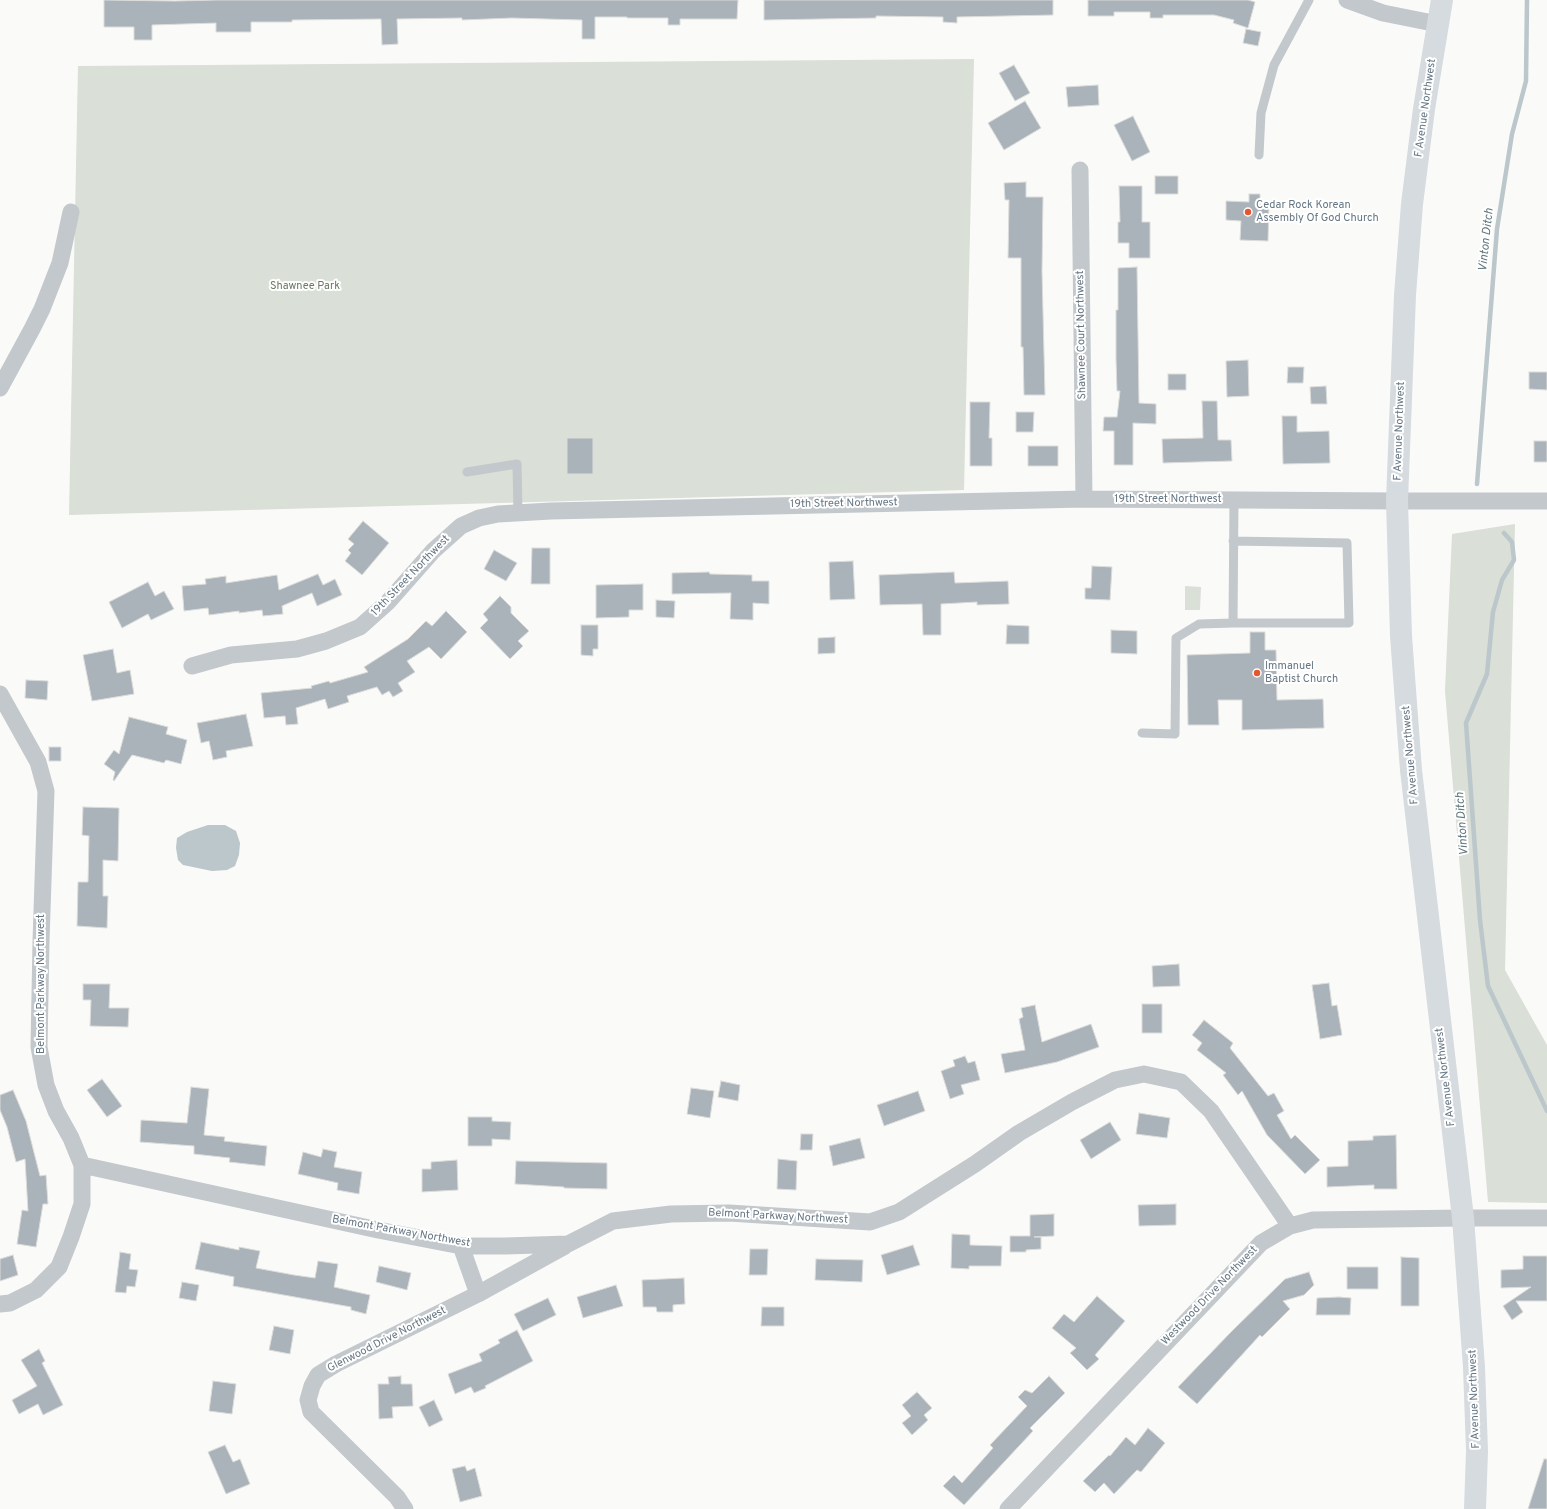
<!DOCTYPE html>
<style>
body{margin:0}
canvas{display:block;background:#fafaf8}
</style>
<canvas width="1547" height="1509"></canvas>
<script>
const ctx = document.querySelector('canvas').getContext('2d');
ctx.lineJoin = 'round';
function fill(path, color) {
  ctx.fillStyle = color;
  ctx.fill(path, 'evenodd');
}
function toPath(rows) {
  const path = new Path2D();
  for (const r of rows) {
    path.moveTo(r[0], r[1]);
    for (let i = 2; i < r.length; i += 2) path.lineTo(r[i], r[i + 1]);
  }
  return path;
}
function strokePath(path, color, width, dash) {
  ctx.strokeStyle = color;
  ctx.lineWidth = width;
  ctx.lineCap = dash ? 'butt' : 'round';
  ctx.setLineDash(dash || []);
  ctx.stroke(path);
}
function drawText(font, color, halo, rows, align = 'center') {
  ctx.font = font + ' Overpass,sans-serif';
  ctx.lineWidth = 4;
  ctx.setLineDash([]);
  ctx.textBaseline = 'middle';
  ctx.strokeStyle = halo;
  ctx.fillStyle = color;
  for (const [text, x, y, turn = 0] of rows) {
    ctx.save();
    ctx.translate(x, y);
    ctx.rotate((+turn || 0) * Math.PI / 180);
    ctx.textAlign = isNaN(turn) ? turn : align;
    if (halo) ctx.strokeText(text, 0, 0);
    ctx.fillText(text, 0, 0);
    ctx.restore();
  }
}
const green = toPath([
 [974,59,964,490,69,515,78,66],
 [1515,524,1505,970,1547,1045,1547,1203,1488,1202,1445,691,1452,534],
 [1185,586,1201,587,1200,610,1185,610]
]);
const water = toPath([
 [208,825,225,825,236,831,240,843,239,855,235,866,227,870,212,871,183,865,178,860,176,848,177,838,187,832]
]);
const stream = toPath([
 [1477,484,1497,229,1512,134,1526,81,1527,0],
 [1504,533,1512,542,1514,560,1502,580,1493,612,1487,674,1466,723,1480,920,1488,986,1547,1111]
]);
const building = toPath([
 [104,0,175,1,216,0,738,0,737,19,680,19,680,25,668,25,668,18,627,18,627,17,595,17,595,39,582,39,582,20,512,18,462,20,462,18,397,19,398,44,382,45,381,19,292,20,292,22,251,22,251,32,216,32,216,23,152,25,152,40,134,40,134,27,104,27,104,0],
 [764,0,1053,0,1053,15,957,17,957,23,943,22,943,17,876,16,876,18,764,20,764,0],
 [1088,0,1248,0,1255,2,1248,28,1233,23,1234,20,1214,15,1163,15,1163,18,1150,18,1150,12,1114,12,1114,16,1088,16,1088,0],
 [1246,29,1261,32,1258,46,1243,43,1246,29],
 [1014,65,1030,93,1015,101,999,73,1014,65],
 [1098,85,1099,105,1068,107,1066,87,1098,85],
 [1025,101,1041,128,1004,150,988,123,1025,101],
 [1133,116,1150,152,1132,161,1114,125,1133,116],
 [1155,176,1178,176,1178,194,1155,194,1155,176],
 [1026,182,1026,197,1043,197,1042,271,1045,395,1024,395,1023,347,1021,347,1021,258,1008,258,1009,200,1005,200,1004,183,1026,182],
 [1119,186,1142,186,1142,222,1150,222,1150,258,1129,258,1129,243,1118,243,1118,222,1120,222,1119,186],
 [1249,194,1260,194,1260,204,1269,204,1268,241,1240,240,1241,221,1226,220,1226,201,1249,202,1249,194],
 [1137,267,1139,403,1156,404,1156,424,1133,423,1133,465,1114,465,1114,431,1103,431,1104,417,1117,417,1120,391,1117,391,1116,359,1116,310,1118,310,1118,268,1137,267],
 [1248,360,1249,396,1227,397,1226,361,1248,360],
 [1288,367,1304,367,1303,383,1287,383,1288,367],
 [1529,372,1547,372,1547,390,1529,389,1529,372],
 [1168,374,1186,374,1186,390,1168,390,1168,374],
 [1326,386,1327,404,1311,404,1310,387,1326,386],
 [1202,401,1217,401,1218,440,1231,440,1232,461,1163,463,1162,439,1203,438,1202,401],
 [970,402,990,402,989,438,992,438,992,466,970,466,970,402],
 [1016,412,1034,412,1033,432,1016,432,1016,412],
 [1282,416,1297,416,1297,432,1329,431,1330,463,1283,464,1282,416],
 [567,438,593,438,593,474,567,474,567,438],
 [1534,441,1547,441,1547,462,1534,462,1534,441],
 [1028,446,1058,446,1058,466,1028,466,1028,446],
 [363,521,389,543,362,575,345,561,351,553,348,550,354,544,348,539,363,521],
 [532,548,550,548,550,584,531,584,532,548],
 [494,550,517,563,506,581,484,569,494,550],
 [853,561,855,599,830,600,829,562,853,561],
 [1092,566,1112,567,1110,600,1085,599,1085,588,1091,588,1092,566],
 [709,572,710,574,752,575,752,581,769,581,769,604,753,603,753,620,730,619,731,593,672,594,672,573,709,572],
 [954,572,955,583,1008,581,1009,604,977,605,977,602,941,604,941,635,923,635,922,604,880,605,879,575,954,572],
 [318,574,323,585,335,579,342,595,317,606,312,593,282,606,283,614,263,616,262,610,239,613,239,611,209,615,208,608,184,611,182,586,206,584,205,579,226,576,226,583,277,575,279,590,318,574],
 [148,582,155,596,164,591,174,609,151,620,148,614,122,628,109,602,148,582],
 [643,584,643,610,629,610,629,617,596,618,596,585,643,584],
 [500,596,511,607,511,613,529,631,518,641,523,646,510,659,480,628,488,620,483,614,500,596],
 [656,600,675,601,674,618,656,617,656,600],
 [446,611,467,632,441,659,429,647,407,661,415,672,398,683,403,691,393,697,389,691,382,695,377,687,347,696,349,702,328,709,325,699,296,708,298,724,286,725,285,716,264,718,261,693,312,688,311,686,329,681,330,683,368,672,364,667,408,639,426,621,432,626,446,611],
 [581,625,598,625,598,649,593,649,593,656,581,655,581,625],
 [1007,625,1029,626,1029,644,1006,644,1007,625],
 [1111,630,1137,631,1137,654,1111,653,1111,630],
 [1250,632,1265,632,1265,650,1276,650,1277,700,1323,699,1324,728,1242,730,1242,700,1218,700,1219,725,1188,725,1187,655,1250,653,1250,632],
 [835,637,835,653,818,654,818,638,835,637],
 [113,649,117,673,130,670,134,694,92,701,83,655,113,649],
 [26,680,48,681,47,700,25,698,26,680],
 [246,714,253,746,226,751,227,757,213,760,209,741,201,743,197,723,246,714],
 [129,717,168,727,166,734,187,740,181,764,166,760,164,763,132,755,114,781,113,780,115,772,104,764,114,750,119,754,129,717],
 [49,747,61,747,61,761,49,761,49,747],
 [83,807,119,808,118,861,103,860,103,896,108,896,107,928,77,926,78,882,88,882,89,836,82,835,83,807],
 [1179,964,1180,986,1153,987,1152,966,1179,964],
 [1329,983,1332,1006,1337,1005,1342,1035,1320,1039,1312,985,1329,983],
 [83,984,110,984,109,1008,129,1008,128,1027,90,1026,91,1000,83,1000,83,984],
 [1142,1004,1162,1004,1162,1033,1142,1033,1142,1004],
 [1035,1005,1042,1042,1091,1024,1099,1047,1057,1062,1005,1073,1001,1054,1025,1050,1019,1019,1023,1017,1021,1008,1035,1005],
 [1204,1020,1233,1043,1230,1048,1268,1096,1274,1093,1284,1111,1277,1115,1291,1139,1295,1135,1320,1160,1305,1174,1267,1135,1242,1091,1238,1095,1223,1075,1226,1073,1197,1050,1202,1043,1192,1035,1204,1020],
 [965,1056,968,1063,975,1061,980,1080,961,1085,964,1094,950,1099,941,1071,955,1066,953,1060,965,1056],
 [102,1079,122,1106,107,1117,87,1090,102,1079],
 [721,1081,740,1085,738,1101,718,1097,721,1081],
 [191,1087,209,1089,204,1135,225,1137,224,1141,267,1146,265,1166,229,1162,230,1158,194,1154,194,1146,140,1142,141,1120,187,1123,191,1087],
 [691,1088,714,1091,710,1118,687,1114,691,1088],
 [13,1090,26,1121,40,1176,46,1175,48,1204,43,1204,36,1247,17,1244,22,1210,28,1211,25,1159,16,1162,7,1127,0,1110,0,1095,13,1090],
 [918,1091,925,1111,884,1126,877,1105,918,1091],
 [1139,1113,1170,1118,1167,1138,1136,1134,1139,1113],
 [468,1117,492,1117,492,1121,511,1122,510,1140,492,1139,492,1146,468,1146,468,1117],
 [1110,1122,1121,1140,1091,1159,1080,1140,1110,1122],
 [801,1134,813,1134,812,1150,800,1150,801,1134],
 [1396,1135,1397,1189,1374,1189,1374,1185,1327,1187,1327,1167,1348,1166,1348,1141,1373,1140,1373,1136,1396,1135],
 [860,1138,865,1158,833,1166,829,1146,860,1138],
 [323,1149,337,1152,334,1167,362,1172,359,1194,337,1190,338,1183,298,1174,303,1152,321,1157,323,1149],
 [778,1159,797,1161,796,1190,777,1189,778,1159],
 [457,1160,458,1190,422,1192,422,1169,431,1169,431,1162,457,1160],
 [516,1161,607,1163,607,1189,564,1188,564,1187,515,1184,516,1161],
 [1176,1204,1176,1225,1139,1226,1138,1205,1176,1204],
 [1054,1214,1054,1236,1034,1237,1041,1237,1041,1249,1026,1250,1026,1252,1010,1252,1010,1236,1030,1236,1030,1215,1054,1214],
 [952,1234,970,1235,970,1245,1002,1246,1001,1266,969,1266,969,1269,951,1268,952,1234],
 [201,1242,239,1250,239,1247,260,1251,256,1268,294,1275,315,1278,318,1261,338,1264,334,1287,370,1295,366,1314,351,1310,351,1307,233,1286,234,1277,195,1269,201,1242],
 [913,1245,920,1265,887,1275,881,1255,913,1245],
 [750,1249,768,1249,767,1275,749,1275,750,1249],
 [120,1252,131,1254,129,1269,138,1270,135,1287,127,1286,126,1293,115,1292,120,1252],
 [13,1255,18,1275,0,1281,0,1259,13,1255],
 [1523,1256,1547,1256,1547,1301,1516,1301,1523,1312,1512,1320,1503,1306,1531,1287,1501,1288,1501,1270,1523,1269,1523,1256],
 [1401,1257,1419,1258,1419,1306,1401,1306,1401,1257],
 [816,1259,863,1260,862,1282,815,1280,816,1259],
 [379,1266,411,1273,407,1290,376,1282,379,1266],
 [1347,1267,1378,1267,1378,1289,1347,1289,1347,1267],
 [1309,1272,1314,1285,1304,1295,1283,1301,1290,1309,1262,1337,1260,1335,1197,1404,1178,1387,1231,1332,1285,1279,1309,1272],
 [684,1278,685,1304,673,1305,673,1312,657,1312,656,1307,643,1307,642,1280,684,1278],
 [182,1282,199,1285,196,1301,179,1298,182,1282],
 [616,1285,623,1306,583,1318,577,1297,616,1285],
 [1097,1296,1125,1321,1095,1355,1099,1359,1087,1370,1070,1353,1076,1348,1052,1328,1064,1314,1074,1322,1097,1296],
 [1339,1297,1351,1298,1350,1315,1316,1315,1317,1298,1339,1297],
 [548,1298,556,1315,523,1331,514,1314,548,1298],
 [762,1307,784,1307,784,1326,761,1326,762,1307],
 [274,1326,294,1330,290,1354,269,1350,274,1326],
 [517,1330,533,1361,485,1386,486,1388,474,1393,471,1387,455,1394,448,1374,482,1361,479,1354,500,1343,498,1340,517,1330],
 [39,1349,45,1361,42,1363,63,1405,43,1415,38,1404,19,1414,12,1400,37,1386,21,1360,39,1349],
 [401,1376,401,1384,412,1384,413,1406,392,1407,393,1418,379,1419,378,1384,389,1384,388,1377,401,1376],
 [1049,1376,1065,1393,1030,1428,1033,1431,964,1505,943,1486,954,1475,962,1483,993,1448,990,1445,1027,1406,1018,1397,1025,1390,1032,1393,1049,1376],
 [213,1381,236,1384,232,1414,209,1411,213,1381],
 [917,1392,932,1408,924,1415,928,1420,912,1435,902,1423,911,1416,902,1405,917,1392],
 [434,1400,443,1420,429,1427,419,1407,434,1400],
 [1148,1428,1165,1443,1141,1472,1137,1470,1114,1494,1104,1483,1095,1492,1083,1481,1109,1455,1110,1456,1126,1437,1135,1445,1148,1428],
 [225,1445,233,1462,240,1459,250,1484,226,1494,208,1452,225,1445],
 [1544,1459,1547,1459,1547,1509,1528,1509,1544,1459],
 [465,1466,467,1471,475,1468,482,1496,460,1502,452,1469,465,1466]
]);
const lane = toPath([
 [1259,155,1261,113,1274,65,1309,0],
 [467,472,517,464,518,513],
 [1233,541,1347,543,1349,623,1233,623,1234,500],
 [1142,733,1175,734,1176,638,1199,624,1233,623]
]);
const street = toPath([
 [1347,0,1383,13,1438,24],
 [1080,170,1084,499],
 [0,388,32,329,42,309,60,263,71,212],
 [192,666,231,655,297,649,326,641,360,627,388,602,433,551,461,526,479,518,498,514,551,511,1084,499,1397,501,1547,501],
 [0,694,38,762,46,791,41,941,39,1047,46,1085,56,1111,71,1138,82,1165,378,1230,461,1246,506,1246,568,1244,613,1221,671,1214,729,1213,870,1222,899,1212,975,1164,1019,1133,1072,1102,1115,1080,1144,1074,1181,1082,1211,1111,1290,1226],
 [461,1246,478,1294],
 [0,1304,10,1303,36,1290,59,1267,71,1237,82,1204,82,1165],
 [405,1509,397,1497,311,1412,308,1400,312,1386,318,1375,336,1364,478,1294,565,1246],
 [1008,1509,1261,1243,1290,1226,1313,1220,1463,1218,1547,1218]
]);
const secondary = toPath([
 [1442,0,1424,109,1412,204,1405,295,1397,501,1401,636,1411,770,1463,1218,1469,1299,1474,1367,1477,1451,1475,1509]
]);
const markers = [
 [1248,212,4,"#e4572e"],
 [1257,673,4,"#e4572e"]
];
const streetNames = [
 ["F Avenue Northwest",1426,108,-82],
 ["Shawnee Court Northwest",1082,335,-91],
 ["F Avenue Northwest",1400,431,-88],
 ["19th Street Northwest",1168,500],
 ["19th Street Northwest",844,504,-1],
 ["19th Street Northwest",411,576,-46],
 ["F Avenue Northwest",1411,755,-95],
 ["Belmont Parkway Northwest",42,984,-90],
 ["F Avenue Northwest",1446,1077,-97],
 ["Belmont Parkway Northwest",778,1217,3],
 ["Belmont Parkway Northwest",401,1232,10],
 ["Westwood Drive Northwest",1210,1296,-46],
 ["Glenwood Drive Northwest",387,1340,-27],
 ["F Avenue Northwest",1475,1399,-92]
];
const poiNames = [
 ["Cedar Rock Korean",1256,206],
 ["Assembly Of God Church",1256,219],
 ["Immanuel",1265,667],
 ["Baptist Church",1265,680]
];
const parkNames = [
 ["Shawnee Park",305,287]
];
const waterNames = [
 ["Vinton Ditch",1487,240,-84],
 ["Vinton Ditch",1463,824,-94]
];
fill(green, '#dadfd7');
fill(water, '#bbc7cb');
strokePath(stream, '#bbc7cb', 4.5);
fill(building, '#aab3b9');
strokePath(building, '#dcdcda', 1);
strokePath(lane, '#c3c8cc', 9);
strokePath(street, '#c3c8cc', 17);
strokePath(secondary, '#d6dbdf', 22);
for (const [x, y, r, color] of markers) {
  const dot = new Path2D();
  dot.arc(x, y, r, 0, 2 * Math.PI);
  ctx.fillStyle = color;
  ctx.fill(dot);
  strokePath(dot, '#fff', 1.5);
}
drawText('11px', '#657683', '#fff', streetNames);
drawText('11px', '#657683', '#fff', poiNames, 'left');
drawText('11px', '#687a64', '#fff', parkNames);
drawText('italic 12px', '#60757c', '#fff', waterNames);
</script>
